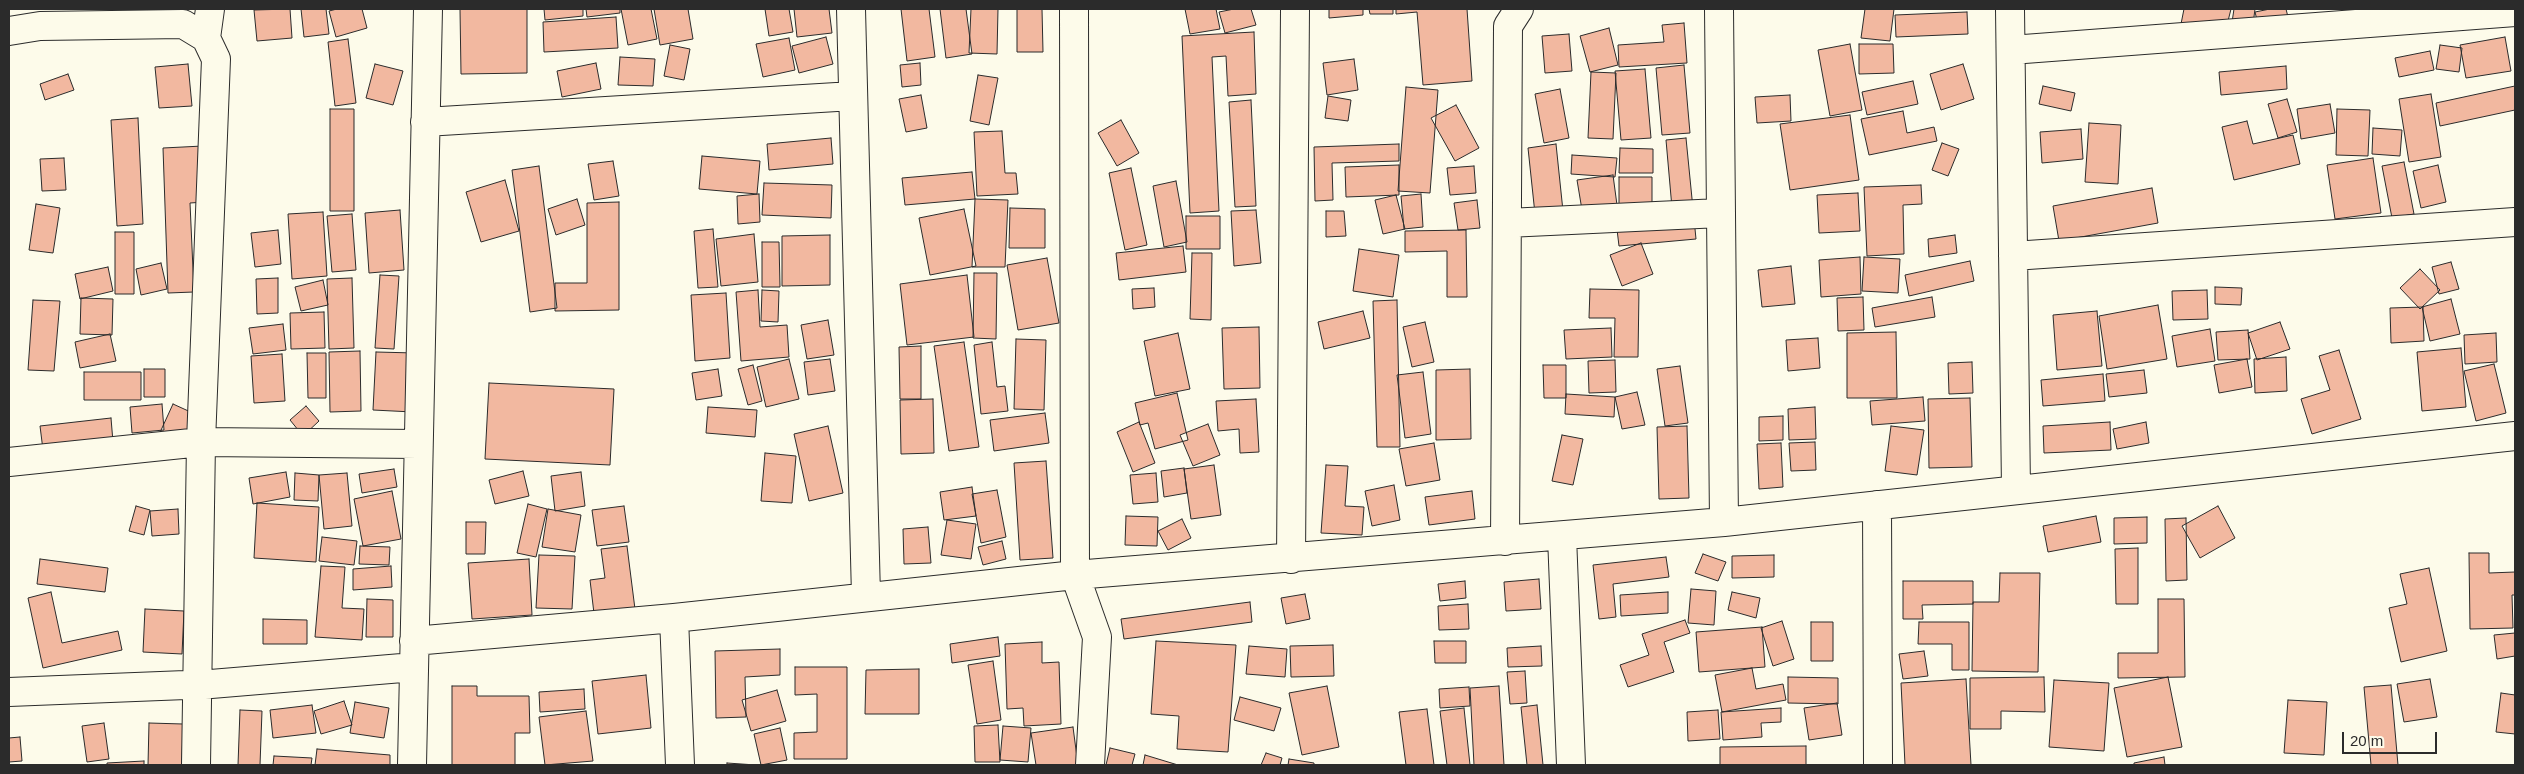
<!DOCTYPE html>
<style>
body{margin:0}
#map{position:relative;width:2524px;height:774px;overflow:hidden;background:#fdfbea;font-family:Arial,sans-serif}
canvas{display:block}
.frame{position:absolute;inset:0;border:10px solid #2b2b2b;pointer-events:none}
.scale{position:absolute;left:2342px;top:732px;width:95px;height:22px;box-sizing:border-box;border:2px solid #2b2b2b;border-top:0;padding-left:6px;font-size:15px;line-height:18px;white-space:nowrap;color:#2b2b2b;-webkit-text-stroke:4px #fdfbea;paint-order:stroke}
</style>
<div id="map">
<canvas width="2524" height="774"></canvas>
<div class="frame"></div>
<div class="scale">20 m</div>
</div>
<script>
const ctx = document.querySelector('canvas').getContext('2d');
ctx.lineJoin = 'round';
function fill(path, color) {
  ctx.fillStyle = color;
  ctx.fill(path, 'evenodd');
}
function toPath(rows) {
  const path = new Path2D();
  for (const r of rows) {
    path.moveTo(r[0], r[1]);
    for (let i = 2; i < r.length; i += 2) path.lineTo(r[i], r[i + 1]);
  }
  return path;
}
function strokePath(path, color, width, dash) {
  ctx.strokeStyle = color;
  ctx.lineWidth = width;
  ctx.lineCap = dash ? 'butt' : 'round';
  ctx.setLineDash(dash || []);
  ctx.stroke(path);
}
const building = toPath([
 [290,9,292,38,257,41,254,10,290,9],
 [301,9,326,9,329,34,304,37,301,9],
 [337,9,362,9,367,28,336,37,329,11,337,9],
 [460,9,527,9,527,73,461,74,460,9],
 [544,9,583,9,583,16,545,20,544,9],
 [586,9,620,9,620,13,587,17,586,9],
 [621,9,651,9,657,39,628,45,621,9],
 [654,9,688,9,693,39,660,45,654,9],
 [765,9,789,9,793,32,769,36,765,9],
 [794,9,829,9,832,33,797,37,794,9],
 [901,9,929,9,935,57,907,61,901,9],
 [940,9,966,9,972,54,946,58,940,9],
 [971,9,998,9,997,54,969,53,971,9],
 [1017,9,1042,9,1043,52,1017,52,1017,9],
 [1185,9,1216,9,1220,29,1190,34,1185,9],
 [1234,9,1251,9,1256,25,1225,33,1219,12,1234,9],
 [1329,9,1363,9,1363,15,1329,18,1329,9],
 [1369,9,1393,9,1393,14,1370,14,1369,9],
 [1396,9,1467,9,1472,81,1423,85,1417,12,1396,14,1396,9],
 [1865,9,1894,9,1890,41,1861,38,1865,9],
 [2184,9,2231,9,2225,33,2181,24,2184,9],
 [2234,9,2255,9,2252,32,2231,29,2234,9],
 [2270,9,2286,9,2291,29,2261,36,2255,12,2270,9],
 [1967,12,1968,34,1896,37,1895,15,1967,12],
 [616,17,618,48,544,52,543,22,616,17],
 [1684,23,1687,63,1619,67,1618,45,1664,42,1662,25,1684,23],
 [1609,28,1618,65,1590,72,1580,36,1609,28],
 [1254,32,1256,94,1228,96,1226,56,1212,57,1219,211,1190,213,1182,36,1254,32],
 [1569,34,1572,71,1545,73,1542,36,1569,34],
 [826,37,833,64,799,73,792,46,826,37],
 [2505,37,2511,71,2466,78,2460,45,2505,37],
 [789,38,795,70,763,77,756,44,789,38],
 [348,39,356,103,335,106,328,42,348,39],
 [1850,44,1862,110,1830,116,1818,50,1850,44],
 [1859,44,1893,44,1894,73,1859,74,1859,44],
 [670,45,690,49,684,80,664,76,670,45],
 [2440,45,2462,48,2459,72,2436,69,2440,45],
 [2430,51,2434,70,2399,77,2395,58,2430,51],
 [620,57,655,59,653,86,618,85,620,57],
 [1354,59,1358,90,1327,95,1323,63,1354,59],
 [596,63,601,89,562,97,557,71,596,63],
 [920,63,921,85,902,87,900,65,920,63],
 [188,64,192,106,159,108,155,67,188,64],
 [375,64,403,71,393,105,366,98,375,64],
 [1963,64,1974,99,1941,110,1930,74,1963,64],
 [1684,65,1690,133,1662,135,1656,68,1684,65],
 [2286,66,2287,89,2221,95,2219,72,2286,66],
 [1645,69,1651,138,1621,140,1615,71,1645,69],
 [1591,72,1616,73,1613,139,1588,138,1591,72],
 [68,74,74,90,45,100,40,84,68,74],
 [978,75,998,78,989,125,970,121,978,75],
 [1913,81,1918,104,1867,115,1862,92,1913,81],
 [2043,86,2075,93,2071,111,2039,104,2043,86],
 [2515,86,2515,110,2440,126,2436,103,2515,86],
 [1406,87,1438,90,1430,193,1398,191,1406,87],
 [1560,89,1569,138,1544,143,1535,94,1560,89],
 [2431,94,2441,157,2409,162,2399,99,2431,94],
 [921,95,927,128,906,132,899,99,921,95],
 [1790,95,1791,121,1757,123,1755,97,1790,95],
 [1328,96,1351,100,1348,121,1325,118,1328,96],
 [2287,99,2297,132,2278,138,2268,104,2287,99],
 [1251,100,1256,206,1235,207,1229,102,1251,100],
 [2330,104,2335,133,2301,139,2297,109,2330,104],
 [1456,105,1479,148,1455,161,1431,118,1456,105],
 [330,109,354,109,354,211,330,211,330,109],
 [2337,109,2370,110,2368,156,2336,155,2337,109],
 [1903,111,1907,133,1934,127,1937,141,1869,155,1861,119,1903,111],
 [1850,115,1859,180,1790,190,1780,124,1850,115],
 [138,118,143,224,117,226,111,120,138,118],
 [1121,120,1139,153,1117,166,1098,133,1121,120],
 [2247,121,2253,144,2293,135,2300,164,2234,180,2222,127,2247,121],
 [2089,123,2121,125,2118,184,2085,182,2089,123],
 [2373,128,2402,130,2400,156,2372,154,2373,128],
 [2081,129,2083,159,2042,163,2040,132,2081,129],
 [1002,131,1005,173,1016,173,1018,194,977,196,974,132,1002,131],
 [831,138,833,164,769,170,767,144,831,138],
 [1686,138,1696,239,1619,246,1615,213,1672,208,1666,140,1686,138],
 [1942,143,1959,149,1948,176,1932,170,1942,143],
 [1399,144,1399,161,1332,163,1333,200,1315,201,1314,147,1399,144],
 [1556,144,1563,211,1535,214,1528,148,1556,144],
 [203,146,205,202,190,203,194,292,168,293,163,148,203,146],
 [1620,148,1653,149,1653,173,1619,173,1620,148],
 [1572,155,1617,158,1615,177,1571,174,1572,155],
 [702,156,760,161,757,194,699,189,702,156],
 [64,158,66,190,42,191,40,159,64,158],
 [2373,158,2381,213,2335,219,2327,165,2373,158],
 [613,161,619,196,594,200,588,164,613,161],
 [2404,162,2414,214,2392,218,2382,166,2404,162],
 [1399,165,1399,195,1346,197,1345,167,1399,165],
 [2438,165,2446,202,2421,208,2413,171,2438,165],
 [539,166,557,308,530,312,512,170,539,166],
 [1474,166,1476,193,1450,195,1447,168,1474,166],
 [1131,168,1147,245,1125,250,1109,173,1131,168],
 [972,172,975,199,905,205,902,178,972,172],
 [1613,175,1617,205,1582,210,1577,180,1613,175],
 [1619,177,1652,177,1652,207,1619,207,1619,177],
 [505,180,519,231,481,242,466,192,505,180],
 [1176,181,1187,242,1164,247,1153,186,1176,181],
 [764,183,832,185,831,218,762,215,764,183],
 [1921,185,1922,204,1903,205,1904,254,1867,256,1864,187,1921,185],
 [2152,188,2158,223,2059,241,2053,206,2152,188],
 [1858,193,1860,231,1819,233,1817,195,1858,193],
 [759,194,760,222,738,224,737,196,759,194],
 [1421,194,1423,227,1404,229,1401,196,1421,194],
 [1396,195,1405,229,1383,234,1375,200,1396,195],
 [577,199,585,225,556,235,548,209,577,199],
 [975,199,1008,200,1005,267,972,267,975,199],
 [1477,200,1480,228,1458,230,1454,203,1477,200],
 [619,202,619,310,555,311,555,283,587,283,587,203,619,202],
 [36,204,60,208,53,253,29,250,36,204],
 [1010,208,1045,209,1045,248,1009,248,1010,208],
 [964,209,976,266,930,275,919,218,964,209],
 [400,210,404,270,369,273,365,213,400,210],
 [1256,210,1261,263,1234,266,1231,211,1256,210],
 [1326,211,1344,211,1346,236,1326,237,1326,211],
 [323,212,327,276,292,279,288,214,323,212],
 [352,214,356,270,332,272,327,216,352,214],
 [1186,216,1220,216,1220,249,1186,249,1186,216],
 [713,229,718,287,698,288,694,231,713,229],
 [278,230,281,264,255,267,251,233,278,230],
 [1466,230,1467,297,1447,297,1447,251,1405,252,1405,231,1466,230],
 [115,232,134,232,134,294,115,294,115,232],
 [754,234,758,282,721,286,716,239,754,234],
 [830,235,830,285,782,286,782,236,830,235],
 [1955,235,1957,253,1929,257,1928,239,1955,235],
 [762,242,779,242,780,287,762,287,762,242],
 [1641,243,1653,274,1622,286,1610,255,1641,243],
 [1183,246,1186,272,1119,280,1116,253,1183,246],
 [1359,249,1399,255,1393,297,1353,291,1359,249],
 [1192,253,1212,253,1211,320,1190,319,1192,253],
 [1860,257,1861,294,1821,297,1819,260,1860,257],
 [1864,257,1900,259,1898,293,1862,291,1864,257],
 [1047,258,1059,323,1018,330,1007,265,1047,258],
 [1970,261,1974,281,1909,296,1905,275,1970,261],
 [2451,262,2459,289,2439,294,2432,267,2451,262],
 [161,263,167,289,141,295,136,269,161,263],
 [1791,266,1795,304,1762,307,1758,270,1791,266],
 [108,267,113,291,80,299,75,274,108,267],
 [2420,269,2440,290,2420,309,2400,288,2420,269],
 [974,273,997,273,996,339,973,338,974,273],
 [380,275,399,276,394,349,375,348,380,275],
 [967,275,974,337,907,345,900,284,967,275],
 [278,278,278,313,257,314,256,279,278,278],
 [352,278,354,348,329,349,327,279,352,278],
 [323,280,328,305,301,311,295,287,323,280],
 [2215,287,2242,288,2241,305,2215,304,2215,287],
 [1154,288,1155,307,1133,309,1132,289,1154,288],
 [1590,289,1639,290,1638,357,1614,357,1615,318,1589,318,1590,289],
 [758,290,760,327,787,325,789,357,741,361,736,292,758,290],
 [762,290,779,291,778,322,761,321,762,290],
 [2207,290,2208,319,2173,320,2172,291,2207,290],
 [726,293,730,358,695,361,691,295,726,293],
 [1863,297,1864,330,1838,331,1837,298,1863,297],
 [1932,297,1935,317,1875,327,1872,308,1932,297],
 [81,298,113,299,112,335,80,334,81,298],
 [2451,299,2460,334,2430,341,2422,307,2451,299],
 [33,300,60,301,54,371,28,370,33,300],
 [1397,300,1400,447,1377,447,1373,301,1397,300],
 [2158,305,2167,359,2107,369,2099,316,2158,305],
 [2423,307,2424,341,2391,343,2390,308,2423,307],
 [1363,311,1370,338,1324,349,1318,322,1363,311],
 [2097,311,2102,366,2057,370,2053,315,2097,311],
 [324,312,325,348,291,349,290,313,324,312],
 [828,320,834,355,807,359,801,325,828,320],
 [1425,322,1434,362,1412,367,1403,327,1425,322],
 [2280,322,2290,349,2257,360,2248,333,2280,322],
 [283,324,286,350,253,354,249,328,283,324],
 [1259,327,1260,388,1224,389,1222,328,1259,327],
 [1611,328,1612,357,1566,359,1564,330,1611,328],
 [2210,329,2215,361,2177,367,2172,336,2210,329],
 [2248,330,2250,359,2218,360,2216,332,2248,330],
 [1896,332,1897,398,1847,398,1847,333,1896,332],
 [1178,333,1190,389,1155,396,1144,341,1178,333],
 [2496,333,2497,362,2465,364,2464,335,2496,333],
 [110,334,116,361,80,368,75,342,110,334],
 [1818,338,1820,368,1788,371,1786,340,1818,338],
 [1016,339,1046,340,1044,410,1014,409,1016,339],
 [964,342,979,447,949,451,934,346,964,342],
 [992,342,997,387,1005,386,1008,411,981,414,974,345,992,342],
 [921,346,921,399,900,399,899,347,921,346],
 [2461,348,2466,407,2422,411,2417,352,2461,348],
 [2339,350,2361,419,2312,434,2301,399,2330,390,2319,356,2339,350],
 [360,351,361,411,330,412,329,352,360,351],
 [376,352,415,353,413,412,373,410,376,352],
 [307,353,326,353,326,398,308,398,307,353],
 [282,354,285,401,254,403,251,356,282,354],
 [2286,357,2287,391,2255,393,2254,359,2286,357],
 [789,359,799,399,766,407,757,367,789,359],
 [830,359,835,391,808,395,804,362,830,359],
 [2247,359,2252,387,2219,393,2214,365,2247,359],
 [1615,360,1616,392,1589,393,1588,361,1615,360],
 [1972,362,1973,393,1949,394,1948,363,1972,362],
 [2494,364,2506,413,2476,421,2464,371,2494,364],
 [753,365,762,401,748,405,738,369,753,365],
 [1543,365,1566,365,1566,398,1544,398,1543,365],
 [1680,366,1688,423,1665,426,1657,369,1680,366],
 [144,369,165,369,165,397,144,397,144,369],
 [718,369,722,396,696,400,692,373,718,369],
 [1470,369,1471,439,1436,440,1436,370,1470,369],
 [2144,370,2147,393,2109,397,2106,374,2144,370],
 [84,372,141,372,141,400,84,400,84,372],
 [1423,372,1431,434,1405,438,1397,375,1423,372],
 [2103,374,2105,401,2043,406,2041,380,2103,374],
 [489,383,614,389,610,465,485,459,489,383],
 [1637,392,1645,425,1622,429,1615,397,1637,392],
 [1177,393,1188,440,1155,449,1148,423,1140,425,1135,403,1177,393],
 [1566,394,1615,397,1614,417,1565,414,1566,394],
 [1923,397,1925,421,1872,425,1870,401,1923,397],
 [1970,398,1972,467,1929,468,1928,399,1970,398],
 [933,399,934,453,901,454,900,400,933,399],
 [1256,399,1259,452,1240,453,1239,429,1218,431,1216,401,1256,399],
 [162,404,164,430,132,433,130,407,162,404],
 [173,404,206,419,190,454,157,439,173,404],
 [306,406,319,421,303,436,290,420,306,406],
 [708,407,757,410,755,437,706,433,708,407],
 [1815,407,1816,439,1789,440,1788,409,1815,407],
 [1045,413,1049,443,994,451,990,420,1045,413],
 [1783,416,1783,440,1759,441,1759,417,1783,416],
 [111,418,113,442,43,450,40,426,111,418],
 [1139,422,1155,463,1133,472,1117,432,1139,422],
 [2110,422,2111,450,2044,453,2043,426,2110,422],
 [2146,422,2149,443,2117,449,2113,429,2146,422],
 [1208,424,1220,455,1193,466,1180,435,1208,424],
 [828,426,843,493,809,501,794,434,828,426],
 [1687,426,1689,498,1659,499,1657,427,1687,426],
 [1891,426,1924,430,1917,475,1885,471,1891,426],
 [1562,435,1583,439,1573,485,1552,481,1562,435],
 [1815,442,1816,470,1791,471,1789,443,1815,442],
 [1434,443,1440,480,1406,486,1399,449,1434,443],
 [1781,443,1783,487,1759,489,1757,444,1781,443],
 [765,453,796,456,792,503,761,501,765,453],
 [1046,461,1053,558,1020,560,1014,463,1046,461],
 [1214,465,1221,515,1191,519,1184,469,1214,465],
 [1326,465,1348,466,1345,506,1364,507,1362,535,1321,533,1326,465],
 [1184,468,1187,493,1164,497,1161,471,1184,468],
 [394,469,397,487,362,493,359,474,394,469],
 [523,471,529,496,495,504,489,480,523,471],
 [286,472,290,497,253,504,249,478,286,472],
 [581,472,585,506,555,511,551,476,581,472],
 [295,473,319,475,318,501,294,500,295,473],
 [347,473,352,526,324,529,319,475,347,473],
 [1156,473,1158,502,1133,504,1130,475,1156,473],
 [1394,485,1400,520,1372,526,1365,491,1394,485],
 [972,487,976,516,944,520,940,492,972,487],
 [997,490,1006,537,981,543,972,494,997,490],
 [392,491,401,539,363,546,354,499,392,491],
 [1472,491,1475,519,1429,525,1425,497,1472,491],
 [257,503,319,507,316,562,254,558,257,503],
 [528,504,547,509,536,557,517,553,528,504],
 [136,506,150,510,144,535,129,531,136,506],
 [624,506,629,542,597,546,592,510,624,506],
 [2218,506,2235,538,2200,558,2182,526,2218,506],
 [178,509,179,534,152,536,150,511,178,509],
 [548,509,581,515,575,552,542,547,548,509],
 [1126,516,1158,517,1157,546,1125,545,1126,516],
 [2096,516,2101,542,2048,552,2043,526,2096,516],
 [2147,517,2147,543,2114,544,2114,518,2147,517],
 [2186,518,2187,580,2166,581,2165,519,2186,518],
 [1182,519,1191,538,1168,550,1158,531,1182,519],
 [947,520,976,524,971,559,941,555,947,520],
 [466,522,486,522,485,554,466,554,466,522],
 [928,527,931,563,904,564,903,529,928,527],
 [322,537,357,541,354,565,319,561,322,537],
 [1002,541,1006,559,983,565,978,547,1002,541],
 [360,546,390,547,389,565,359,564,360,546],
 [627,546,636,617,595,622,590,580,605,578,601,549,627,546],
 [2138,548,2138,604,2116,604,2115,549,2138,548],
 [2469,553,2489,553,2489,573,2515,572,2515,595,2512,595,2513,628,2470,629,2469,553],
 [1703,554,1726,562,1718,581,1695,573,1703,554],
 [539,555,575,556,572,609,536,608,539,555],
 [1774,555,1774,577,1732,578,1732,556,1774,555],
 [1666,557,1669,577,1613,584,1616,617,1599,619,1593,565,1666,557],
 [40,559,108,568,105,592,37,584,40,559],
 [529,559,532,615,472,619,468,563,529,559],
 [321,566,345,567,342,608,364,609,362,640,315,637,321,566],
 [391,566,392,587,353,590,353,569,391,566],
 [2429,568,2447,651,2401,662,2389,608,2407,604,2400,574,2429,568],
 [2000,573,2040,573,2038,672,1972,671,1973,602,1999,602,2000,573],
 [1539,579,1541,609,1506,611,1504,582,1539,579],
 [1465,581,1466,598,1440,601,1438,584,1465,581],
 [1903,581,1973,581,1973,604,1922,605,1923,619,1903,619,1903,581],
 [1691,589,1716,591,1714,625,1688,623,1691,589],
 [51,592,62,643,118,631,122,650,43,668,28,598,51,592],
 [1668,592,1668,613,1621,616,1620,595,1668,592],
 [1732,592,1760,598,1756,618,1728,610,1732,592],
 [1305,594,1310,619,1286,624,1281,598,1305,594],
 [367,599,393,600,393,637,366,637,367,599],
 [2158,599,2184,599,2185,677,2118,678,2118,653,2158,653,2158,599],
 [1250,602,1252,622,1124,639,1121,619,1250,602],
 [1468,604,1469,629,1439,630,1438,606,1468,604],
 [145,609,184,611,182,654,143,652,145,609],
 [263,619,307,620,307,644,263,644,263,619],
 [1685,620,1690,633,1664,642,1674,672,1628,687,1620,665,1649,655,1642,634,1685,620],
 [1782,621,1794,659,1773,666,1761,628,1782,621],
 [1811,622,1833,622,1833,661,1811,661,1811,622],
 [1919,622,1969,622,1969,670,1952,670,1952,644,1918,644,1919,622],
 [1762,627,1765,667,1699,672,1696,632,1762,627],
 [2515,633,2515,656,2497,659,2494,635,2515,633],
 [998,637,1000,656,952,663,950,644,998,637],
 [1156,641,1236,645,1228,752,1177,749,1179,716,1151,714,1156,641],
 [1434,641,1466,641,1466,663,1435,663,1434,641],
 [1042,642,1042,663,1059,662,1061,724,1024,726,1023,708,1007,709,1005,644,1042,642],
 [1333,645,1334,676,1291,677,1290,646,1333,645],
 [1249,646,1287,649,1285,677,1246,674,1249,646],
 [1541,646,1542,666,1508,667,1507,648,1541,646],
 [780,649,780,675,745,677,746,717,716,718,715,651,780,649],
 [1924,651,1928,676,1903,679,1899,654,1924,651],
 [993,661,1001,720,977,724,968,665,993,661],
 [795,667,847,667,847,759,794,759,794,733,817,732,817,694,795,695,795,667],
 [1752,668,1756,689,1783,684,1786,700,1722,712,1715,675,1752,668],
 [919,669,919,714,865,714,866,670,919,669],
 [1525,671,1527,703,1510,704,1507,672,1525,671],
 [646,675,651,728,598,734,592,681,646,675],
 [1788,677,1838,678,1838,704,1788,703,1788,677],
 [2044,677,2045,712,2001,711,2001,729,1970,729,1970,678,2044,677],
 [2168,677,2182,747,2127,757,2114,688,2168,677],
 [1966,679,1971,765,1905,765,1901,683,1966,679],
 [2430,679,2437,717,2404,722,2397,684,2430,679],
 [2054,680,2109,683,2104,751,2049,747,2054,680],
 [2391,685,2398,765,2371,765,2364,687,2391,685],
 [452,686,477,686,477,696,529,696,530,733,515,733,515,765,452,765,452,686],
 [1327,686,1339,747,1302,755,1289,693,1327,686],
 [1499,686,1504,765,1474,765,1470,688,1499,686],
 [1469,687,1470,706,1440,708,1439,689,1469,687],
 [584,689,585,709,540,712,539,692,584,689],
 [777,690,786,721,751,731,742,700,777,690],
 [2501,693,2515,695,2515,734,2496,732,2501,693],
 [1240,697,1281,708,1274,731,1234,720,1240,697],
 [2288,700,2327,702,2324,755,2284,753,2288,700],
 [344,701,352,725,321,734,314,711,344,701],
 [355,702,389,708,384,738,350,733,355,702],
 [1837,703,1842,735,1809,740,1804,708,1837,703],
 [312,705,316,733,273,738,270,710,312,705],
 [1537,705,1543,765,1527,765,1521,707,1537,705],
 [1464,708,1470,765,1447,765,1440,711,1464,708],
 [1781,708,1781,722,1761,723,1762,737,1723,740,1721,712,1781,708],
 [1427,709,1434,765,1406,765,1399,712,1427,709],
 [240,710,262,711,260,765,238,765,240,710],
 [1718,710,1720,739,1688,741,1687,712,1718,710],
 [586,711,593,761,545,765,539,717,586,711],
 [104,723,109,759,87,762,82,726,104,723],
 [149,723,183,724,182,765,148,765,149,723],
 [998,725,1000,762,975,762,974,726,998,725],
 [1003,726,1031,728,1028,762,1000,760,1003,726],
 [1073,727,1078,765,1036,765,1031,733,1073,727],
 [780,728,787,760,761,765,754,734,780,728],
 [20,737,22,761,9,762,9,738,20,737],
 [1806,746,1806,765,1720,765,1720,747,1806,746],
 [1110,748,1135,754,1132,765,1106,765,1110,748],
 [317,749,390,755,390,765,315,765,317,749],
 [1266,753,1282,758,1280,765,1261,765,1266,753],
 [1145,755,1178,765,1143,765,1145,755],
 [274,756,312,758,311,765,273,765,274,756],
 [2164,757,2165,765,2134,765,2134,763,2164,757],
 [1289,759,1314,763,1314,765,1288,765,1289,759],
 [144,761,144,765,107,765,107,763,144,761],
 [727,763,756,765,727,765,727,763]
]);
const minor = toPath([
 [851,9,866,596],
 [1074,9,1075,575,1097,637,1090,765],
 [1719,9,1724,522],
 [2010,9,2016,490],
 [9,31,40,26,183,24,206,38],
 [2011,50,2515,12],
 [425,122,853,96],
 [1507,223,1720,213],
 [2013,256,2515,222],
 [9,462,201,442,418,444],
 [1877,505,1878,765],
 [1562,536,1571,765],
 [1505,541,1508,26,1519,9],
 [1291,559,1295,9],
 [674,618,680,765],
 [414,641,674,618,1075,575,1724,522,2515,436],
 [9,692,211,684,414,667],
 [196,765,201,442,216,59,206,38,210,9],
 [412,765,428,9]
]);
fill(building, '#f2b8a0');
strokePath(building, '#2b2b2b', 1);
strokePath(minor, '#2b2b2b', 30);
strokePath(minor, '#fdfbea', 28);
</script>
